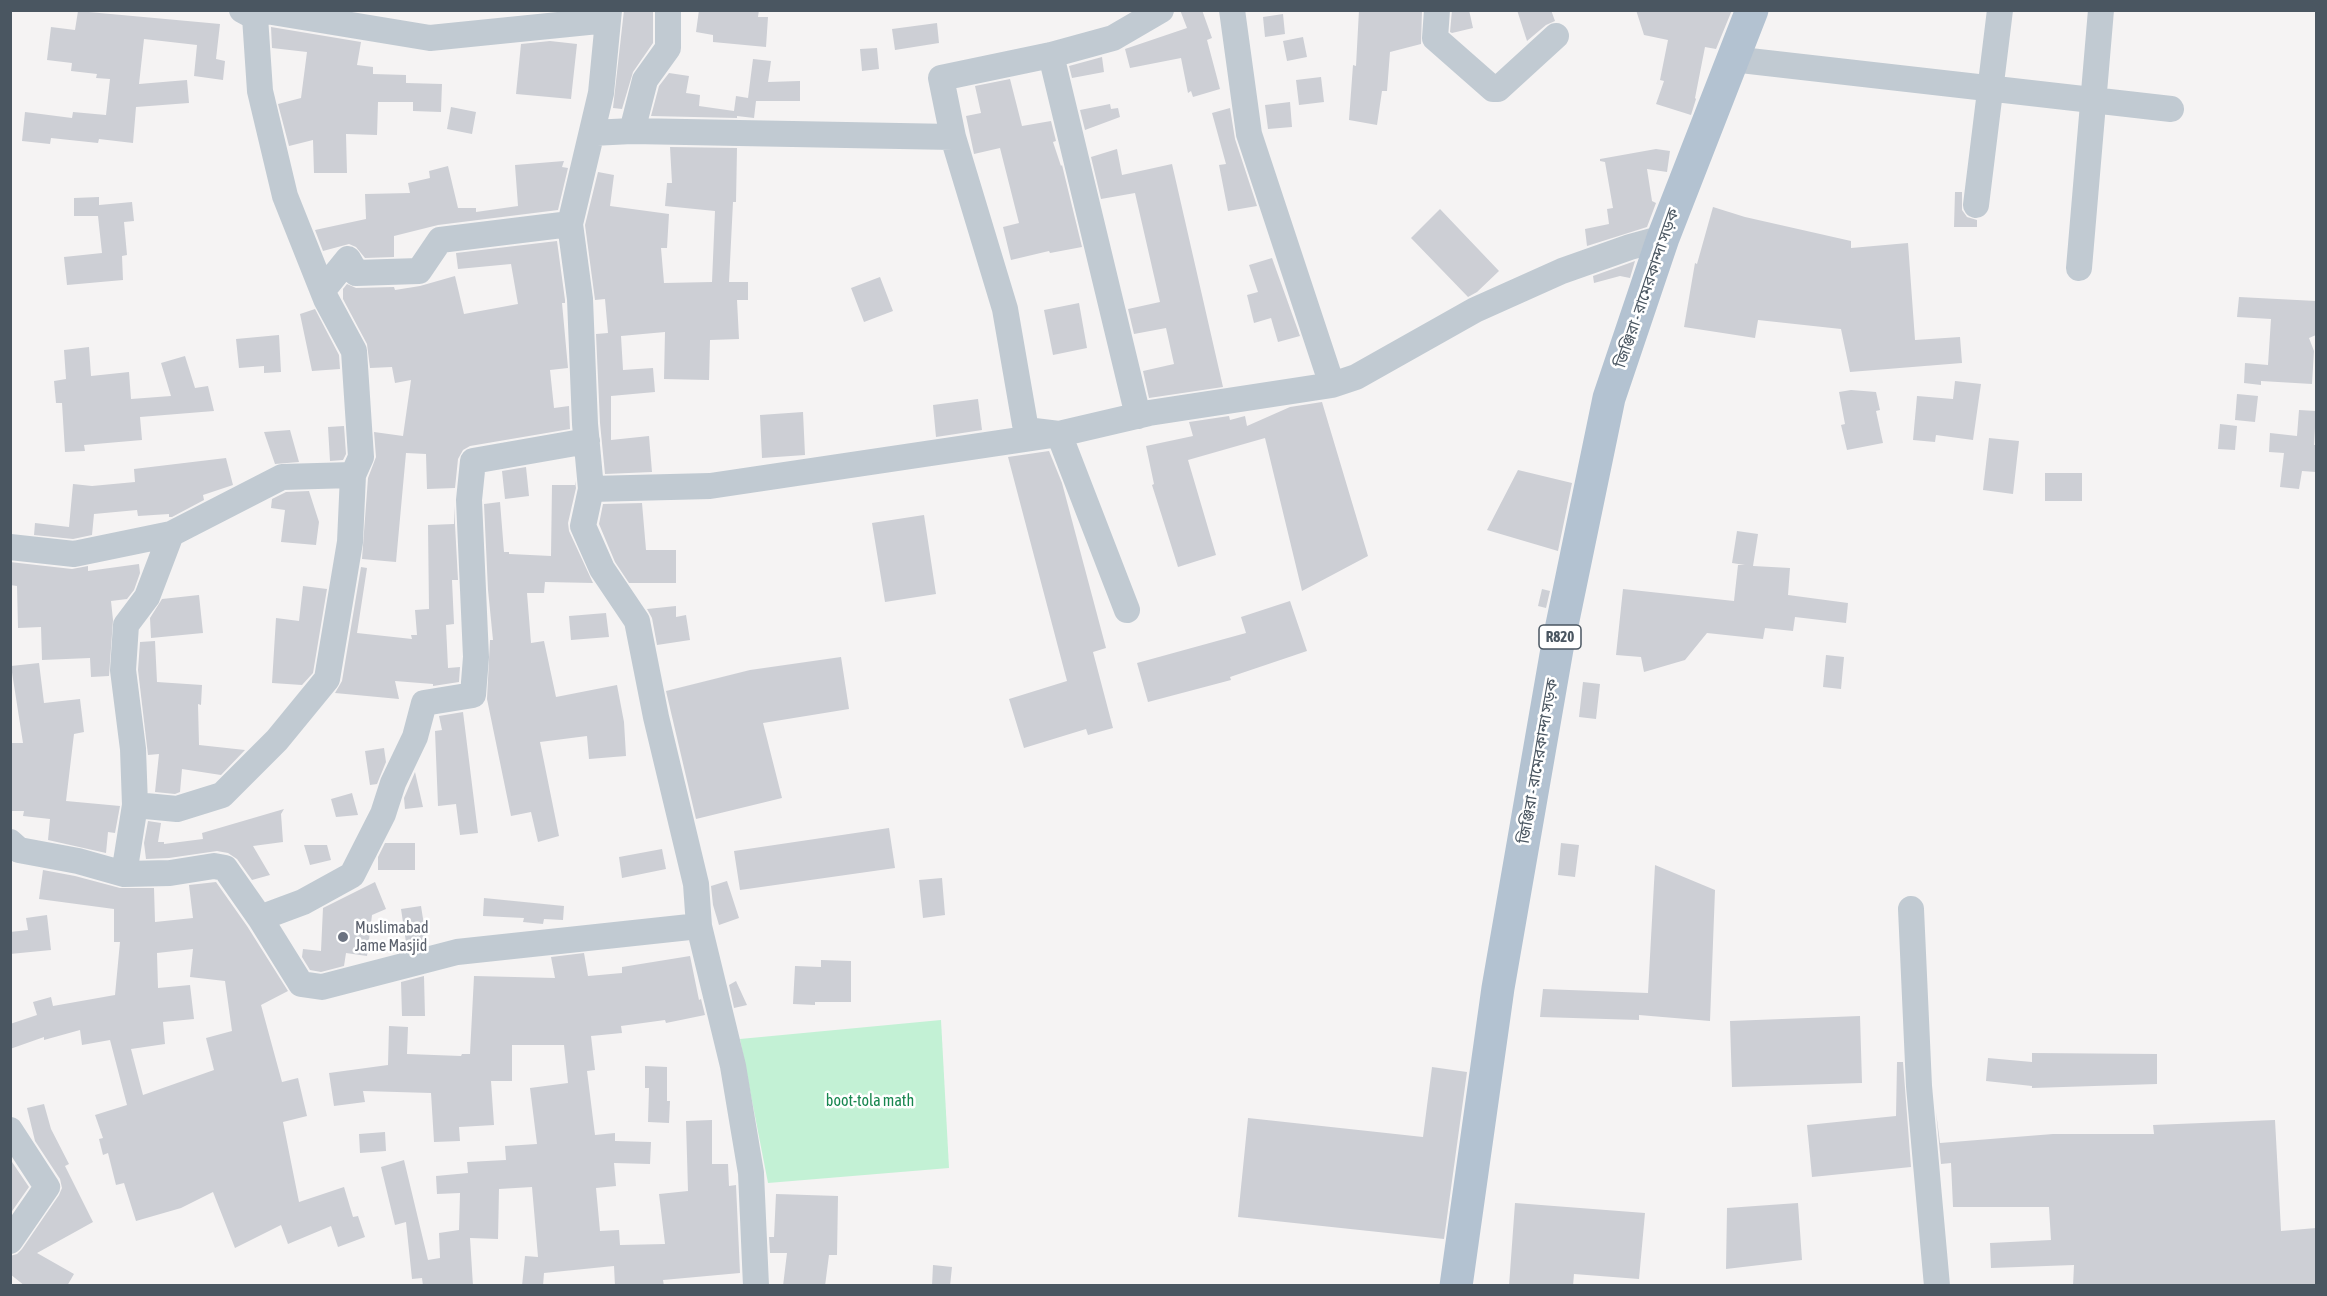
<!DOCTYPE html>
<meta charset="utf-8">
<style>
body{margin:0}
#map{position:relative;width:2327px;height:1296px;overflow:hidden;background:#f5f3f3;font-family:"Asap Condensed",sans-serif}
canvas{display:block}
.frame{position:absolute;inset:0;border:12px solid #4a5661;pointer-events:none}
</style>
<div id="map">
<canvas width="2327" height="1296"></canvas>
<div class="frame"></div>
</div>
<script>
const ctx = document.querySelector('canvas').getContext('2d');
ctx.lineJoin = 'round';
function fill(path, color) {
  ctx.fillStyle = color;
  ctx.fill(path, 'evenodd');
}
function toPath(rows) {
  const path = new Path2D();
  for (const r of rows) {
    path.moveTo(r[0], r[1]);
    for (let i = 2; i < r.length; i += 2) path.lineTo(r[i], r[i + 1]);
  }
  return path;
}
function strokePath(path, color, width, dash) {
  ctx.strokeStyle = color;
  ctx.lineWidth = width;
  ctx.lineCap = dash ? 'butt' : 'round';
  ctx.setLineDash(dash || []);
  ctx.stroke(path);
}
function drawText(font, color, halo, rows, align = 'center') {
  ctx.font = font + ' "Asap Condensed","Noto Sans Bengali",sans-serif';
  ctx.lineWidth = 5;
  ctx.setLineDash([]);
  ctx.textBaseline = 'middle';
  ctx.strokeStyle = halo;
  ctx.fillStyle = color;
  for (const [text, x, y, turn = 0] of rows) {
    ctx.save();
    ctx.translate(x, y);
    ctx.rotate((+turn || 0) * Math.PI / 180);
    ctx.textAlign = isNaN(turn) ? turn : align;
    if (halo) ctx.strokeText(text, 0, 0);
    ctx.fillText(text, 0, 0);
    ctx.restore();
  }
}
const green = toPath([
 [941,1020,949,1168,768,1183,740,1039]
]);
const building = toPath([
 [624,10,653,10,653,43,633,72,622,109,613,108],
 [699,10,759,10,758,17,768,17,766,47,713,42,713,35,696,32],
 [1180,10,1202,10,1212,38,1207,40,1220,89,1193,97,1191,91,1188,93,1181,58,1130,68,1125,49,1187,28],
 [1359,10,1422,10,1421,44,1390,52,1387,91,1382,91,1377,125,1349,120,1353,65,1356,66],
 [1452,10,1469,10,1473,28,1452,33,1450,32],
 [1517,10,1551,10,1555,21,1546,25,1527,41],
 [1636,10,1732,10,1716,49,1705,47,1695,98,1696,99,1691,115,1656,104,1664,81,1660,80,1668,40,1644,35],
 [78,11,220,24,216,59,225,61,223,80,194,76,197,45,144,39,139,84,187,80,189,103,136,107,133,143,99,139,98,143,51,138,50,144,22,141,25,112,72,118,73,112,106,115,110,79,96,78,97,74,71,71,72,63,47,60,51,27,75,30],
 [1283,14,1285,34,1265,37,1263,17],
 [937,23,939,43,895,50,892,29],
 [271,27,361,42,357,65,373,67,373,74,406,75,406,83,442,84,441,112,413,111,413,102,378,102,377,135,346,134,347,173,314,173,313,140,289,146,278,104,301,98,307,52,272,48],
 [1303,37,1307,57,1287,61,1283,41],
 [550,41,577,44,571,99,516,94,521,44],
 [877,48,879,69,862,71,860,49],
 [1102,57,1104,72,1072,78,1069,66],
 [753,59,771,61,768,82,800,81,800,101,756,101,754,118,737,116,737,118,651,116,659,86,669,73,689,76,686,93,700,95,699,106,734,111,736,96,748,98],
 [1321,77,1324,102,1299,105,1296,80],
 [1010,79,1022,126,1051,121,1056,141,1053,142,1061,166,1062,165,1082,247,1050,253,1049,251,1011,260,1003,227,1019,223,1000,148,974,154,966,116,981,113,975,86],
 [1290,102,1292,127,1268,129,1265,105],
 [1110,104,1111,109,1118,108,1120,117,1085,130,1080,110],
 [451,107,476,112,472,134,447,129],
 [1230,108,1235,139,1257,206,1228,211,1219,165,1226,164,1212,113],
 [670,147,737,148,736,202,733,202,729,282,748,282,748,300,737,300,739,339,710,340,709,380,664,379,665,332,621,336,623,370,653,368,655,392,611,396,611,440,649,436,652,472,605,474,600,423,596,334,608,333,605,299,595,300,585,225,598,172,614,175,610,206,669,214,667,248,661,248,664,283,712,282,715,211,665,206,667,183,672,183],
 [1117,149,1122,175,1172,164,1223,387,1149,398,1143,371,1174,364,1166,328,1134,334,1128,309,1160,302,1135,193,1101,199,1091,157],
 [1656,149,1670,151,1667,172,1647,169,1652,201,1656,203,1647,227,1587,246,1585,229,1609,224,1607,209,1613,208,1605,162,1600,161,1600,159],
 [564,161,562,167,568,168,558,210,438,225,394,236,394,257,365,258,356,247,349,244,323,251,315,230,366,219,365,194,410,193,408,183,430,178,429,171,448,166,458,208,476,208,476,212,518,206,515,165],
 [1955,192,1962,192,1962,210,1967,217,1977,220,1977,227,1954,227],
 [99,197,99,205,132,202,134,221,124,222,127,255,122,256,123,280,67,285,64,257,102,253,98,216,74,216,74,198],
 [1713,207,1745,217,1851,241,1851,248,1908,243,1915,340,1960,337,1962,363,1850,372,1841,329,1758,320,1755,338,1684,327,1695,263,1697,264],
 [1440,209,1499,271,1477,292,1468,297,1411,238],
 [557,241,565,300,565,303,562,303,568,368,550,370,554,408,569,406,570,429,470,446,463,450,458,459,455,488,427,489,426,454,406,453,396,562,362,559,368,478,376,457,374,432,403,436,411,380,395,383,392,367,370,368,367,344,343,299,343,289,347,284,356,288,394,287,395,290,420,286,455,276,464,314,518,304,511,264,458,269,456,253],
 [1272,258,1300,336,1278,342,1271,318,1254,323,1247,295,1258,292,1249,265],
 [1635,261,1630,278,1620,276,1594,283,1593,276],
 [880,277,893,311,864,322,851,288],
 [2239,297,2316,301,2316,335,2309,338,2314,351,2312,384,2261,381,2261,385,2244,383,2245,363,2268,365,2271,319,2237,317],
 [1079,303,1087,348,1053,355,1044,310],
 [315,309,339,355,340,369,312,371,300,314],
 [279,335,281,372,264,373,264,366,239,368,236,339],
 [89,347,91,376,129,372,131,399,171,396,161,363,185,356,195,388,208,386,214,411,140,417,142,440,84,445,85,451,65,452,62,403,56,403,54,381,66,379,64,350],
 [1955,381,1981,384,1973,440,1936,435,1935,442,1913,440,1917,396,1953,399],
 [1851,390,1876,392,1880,410,1876,411,1883,443,1847,450,1841,425,1845,424,1839,392],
 [2237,394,2258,396,2255,422,2235,420],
 [978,399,982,430,936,437,933,405],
 [1322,402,1368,556,1302,591,1265,438,1188,460,1216,555,1178,567,1152,485,1154,484,1146,446,1193,436,1189,422,1229,416,1230,420,1245,416,1247,426,1290,407],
 [2299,410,2316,411,2314,445,2316,445,2316,472,2302,471,2299,489,2280,487,2284,453,2269,452,2270,433,2297,436],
 [803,412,805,455,762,458,760,415],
 [2220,424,2237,426,2235,450,2218,449],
 [344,426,346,454,343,460,330,461,328,427],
 [290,430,299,462,275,464,264,432],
 [1989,438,2019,441,2013,494,1983,490],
 [1049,451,1062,483,1106,648,1093,652,1113,728,1088,735,1086,729,1024,748,1009,699,1067,681,1008,457],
 [226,458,233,485,203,495,204,500,172,517,169,517,169,514,138,516,137,510,94,514,92,535,73,539,34,535,35,523,69,527,73,484,92,486,135,482,134,469],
 [526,467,529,496,505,499,502,471],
 [1518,470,1572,483,1558,551,1487,530],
 [2045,473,2082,473,2082,501,2045,501],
 [575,481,576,488,568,523,569,531,593,583,545,582,544,593,527,593,531,643,544,641,556,697,617,685,624,722,626,756,589,759,587,736,540,742,559,836,538,842,531,812,511,816,487,699,490,640,493,640,488,590,484,504,500,502,504,552,509,552,509,554,551,556,552,485,575,485],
 [309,491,319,522,316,545,281,542,285,510,271,508,272,499,286,492],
 [642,503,646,550,676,550,676,583,629,583,615,562,599,524,603,504],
 [454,506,458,580,452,580,454,624,446,625,448,668,460,667,459,682,433,686,433,684,395,681,399,699,335,693,342,681,361,567,367,568,357,633,412,639,411,635,417,635,415,610,429,609,428,525,454,524],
 [924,515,936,594,885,602,872,523],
 [1737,531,1758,534,1753,566,1790,568,1788,595,1848,603,1846,623,1795,617,1793,631,1765,628,1763,639,1707,633,1685,660,1644,672,1641,657,1616,655,1623,589,1734,601,1738,565,1745,565,1732,563],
 [10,562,72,569,88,566,88,571,139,564,140,573,134,590,127,599,111,601,113,620,109,676,91,677,90,658,42,660,41,627,18,628,17,586,10,585],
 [303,586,327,589,313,673,302,685,272,683,276,618,299,621],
 [1542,589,1550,591,1546,608,1538,606],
 [199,595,203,633,151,638,150,618,162,599],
 [1290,601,1307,651,1230,677,1231,680,1148,702,1137,663,1246,633,1241,617],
 [676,606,676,617,686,615,690,640,657,645,652,618,647,609],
 [606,613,609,637,571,640,569,616],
 [155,641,157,682,202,685,201,705,198,704,199,745,245,750,221,775,182,769,180,792,175,794,155,792,159,754,148,755,138,670,140,642],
 [1826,655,1844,657,1841,689,1823,687],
 [841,657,849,709,763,723,782,798,696,819,666,691,750,670],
 [39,663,44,703,80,699,84,732,74,734,66,801,120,806,115,833,108,832,106,853,48,840,50,819,23,816,24,811,10,811,10,743,23,743,11,666],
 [1583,682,1600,684,1596,719,1579,717],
 [463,712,478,833,460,835,456,804,438,806,435,731,442,730,439,716],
 [384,748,386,762,377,784,370,785,365,751],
 [415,772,423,807,405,809,404,798],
 [352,793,358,815,336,817,331,799],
 [284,809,281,814,283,842,253,846,270,875,252,880,237,859,228,853,217,851,169,858,146,859,144,843,148,821,161,823,158,842,164,842,164,844,203,839,202,833],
 [889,828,895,868,740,890,734,851],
 [385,843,415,843,415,870,378,870,378,857],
 [1561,843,1579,845,1575,877,1558,875],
 [304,845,327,845,331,860,310,865],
 [662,849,666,869,622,878,619,857],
 [1655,865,1715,890,1710,1021,1639,1015,1639,1020,1540,1017,1543,989,1648,993],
 [43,870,75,876,120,888,154,888,155,922,193,918,189,885,216,882,247,926,288,991,261,1005,282,1082,298,1078,307,1116,283,1122,299,1202,344,1187,353,1217,358,1216,365,1237,338,1247,331,1226,288,1244,281,1225,235,1248,213,1192,181,1208,136,1221,124,1183,116,1185,108,1153,103,1155,99,1139,103,1138,95,1115,127,1105,110,1040,82,1045,80,1030,44,1040,44,1037,10,1049,10,1024,37,1015,33,1002,51,997,53,1006,115,995,120,942,114,942,114,909,39,899],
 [193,949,190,977,225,981,232,1031,206,1038,214,1070,143,1095,131,1049,165,1044,163,1022,194,1019,190,985,158,988,157,953],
 [942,878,945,915,923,918,919,880],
 [727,881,739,918,719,925,713,905,711,886],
 [375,882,386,909,372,915,367,956,346,953,344,966,321,972,310,970,302,957,303,949,321,951,323,908],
 [484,898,564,906,563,920,544,919,543,924,523,922,524,918,483,916],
 [421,906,427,944,407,949,401,909],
 [47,915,51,950,10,954,10,932,28,930,26,918],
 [584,953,588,976,622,973,622,967,690,956,699,1000,701,999,705,1015,666,1023,665,1020,621,1026,622,1033,591,1036,595,1070,587,1071,595,1135,615,1133,615,1141,651,1142,650,1164,614,1163,616,1186,596,1188,600,1231,619,1230,620,1245,665,1244,659,1194,688,1191,686,1121,712,1120,712,1164,728,1164,729,1186,736,1185,740,1273,663,1280,664,1286,615,1286,614,1266,544,1273,543,1286,522,1286,525,1256,538,1257,532,1187,499,1189,498,1239,470,1238,473,1286,423,1286,422,1278,412,1279,406,1222,395,1225,381,1167,404,1160,428,1260,440,1258,439,1233,459,1230,460,1193,437,1194,436,1176,468,1173,467,1162,506,1160,505,1146,537,1144,530,1088,568,1083,564,1045,512,1045,512,1081,491,1081,494,1125,459,1127,460,1141,434,1142,431,1093,363,1091,365,1102,334,1106,329,1073,388,1065,389,1026,408,1027,407,1054,461,1056,462,1054,470,1054,474,976,555,978,551,957],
 [821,960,851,961,851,1002,815,1002,815,1005,793,1004,795,966,821,967],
 [424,976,425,1016,402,1016,401,982],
 [736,981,747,1005,734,1008,729,985],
 [1860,1016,1862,1083,1732,1087,1730,1021],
 [2032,1053,2157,1054,2157,1084,2032,1088,2032,1086,1986,1081,1988,1058,2032,1062],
 [1897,1062,1903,1062,1911,1167,1812,1177,1807,1125,1896,1116],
 [645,1066,667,1067,667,1101,670,1101,669,1123,648,1122,649,1088,645,1088],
 [1432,1067,1467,1072,1444,1239,1238,1217,1248,1118,1423,1137],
 [44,1104,51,1129,69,1164,65,1166,93,1222,37,1253,74,1274,67,1286,25,1286,10,1274,10,1256,17,1254,22,1249,59,1195,62,1188,60,1179,35,1141,27,1108],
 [1936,1112,1940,1143,2053,1134,2154,1134,2153,1125,2275,1120,2281,1231,2316,1228,2316,1286,2073,1286,2074,1265,1991,1268,1990,1243,2051,1240,2049,1207,1953,1207,1951,1163,1941,1164],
 [385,1132,386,1151,360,1153,359,1134],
 [10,1159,29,1187,10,1214],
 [776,1194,838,1196,837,1255,829,1255,825,1286,783,1286,787,1253,770,1253,769,1237,774,1237],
 [1515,1203,1645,1213,1639,1279,1574,1274,1573,1286,1509,1286],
 [1798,1203,1802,1260,1726,1269,1727,1208],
 [933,1265,952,1267,950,1286,932,1286]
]);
const minor = toPath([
 [260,10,430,38,608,20],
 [609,10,601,93,570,224,580,299,585,424,591,489,710,486,1059,434,1149,413,1332,385,1356,377,1475,310,1562,271,1630,247,1663,238],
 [1232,10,1249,134,1332,385],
 [1437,10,1435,38,1493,89,1498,89,1556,36],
 [1051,55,1138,416],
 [1732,59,2171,109],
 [632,131,645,80,668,48,668,10],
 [592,133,632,131,953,137],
 [1976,205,2000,10],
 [2079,268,2101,10],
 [323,290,348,259,356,273,419,271,440,240,570,224],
 [587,441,473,461,469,500,476,657,473,695,424,703,415,737,393,783,383,814,352,875,303,902,260,918,301,984,322,987,457,952,699,926],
 [591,489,583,526,602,569,637,621,656,717,696,884,699,926,733,1066,751,1173,756,1286],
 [171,534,147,597,126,625,123,670,133,749,135,805,124,874,170,873,214,866,225,868,260,918],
 [10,547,74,554,171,534,282,477,353,475,361,457,354,351,326,299,285,196,260,91,255,17,242,10],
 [1127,610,1059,434,1026,430,1005,309,953,137,941,78,1051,55,1113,38,1161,10],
 [135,805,177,809,222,795,277,740,327,679,350,542,353,475],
 [10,842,19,850,78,861,124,874],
 [1911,909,1919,1086,1937,1286],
 [10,1130,47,1187,10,1241]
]);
const primary = toPath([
 [1456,1286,1498,988,1557,649,1609,398,1663,238,1752,10]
]);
const markers = [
 [343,937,6,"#6b7280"]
];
const shields = [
 [1560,637,42]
];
const shieldNames = [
 ["R820",1560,637]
];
const streetNames = [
 ["জিঞ্জিরা - রামেরকান্দা সড়ক",1647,288,-71],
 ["জিঞ্জিরা - রামেরকান্দা সড়ক",1538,761,-80]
];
const worshipNames = [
 ["Muslimabad",355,928],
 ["Jame Masjid",355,946]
];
const parkNames = [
 ["boot-tola math",870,1101]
];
fill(green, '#c3f1d5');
fill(building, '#cdcfd5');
strokePath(minor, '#c1cad2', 26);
strokePath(primary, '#b3c2d1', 33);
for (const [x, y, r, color] of markers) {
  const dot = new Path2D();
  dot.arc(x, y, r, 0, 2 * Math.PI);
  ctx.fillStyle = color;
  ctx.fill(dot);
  strokePath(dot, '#fff', 2);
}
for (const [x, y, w] of shields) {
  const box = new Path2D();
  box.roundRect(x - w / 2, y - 12, w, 24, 4.5);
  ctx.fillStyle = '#fff';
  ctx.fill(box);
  strokePath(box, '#4a5661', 1.5);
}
drawText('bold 15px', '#4a5661', null, shieldNames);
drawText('16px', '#4a5661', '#fff', streetNames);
drawText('16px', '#5b616d', '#fff', worshipNames, 'left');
drawText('16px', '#17864f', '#fff', parkNames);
</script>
